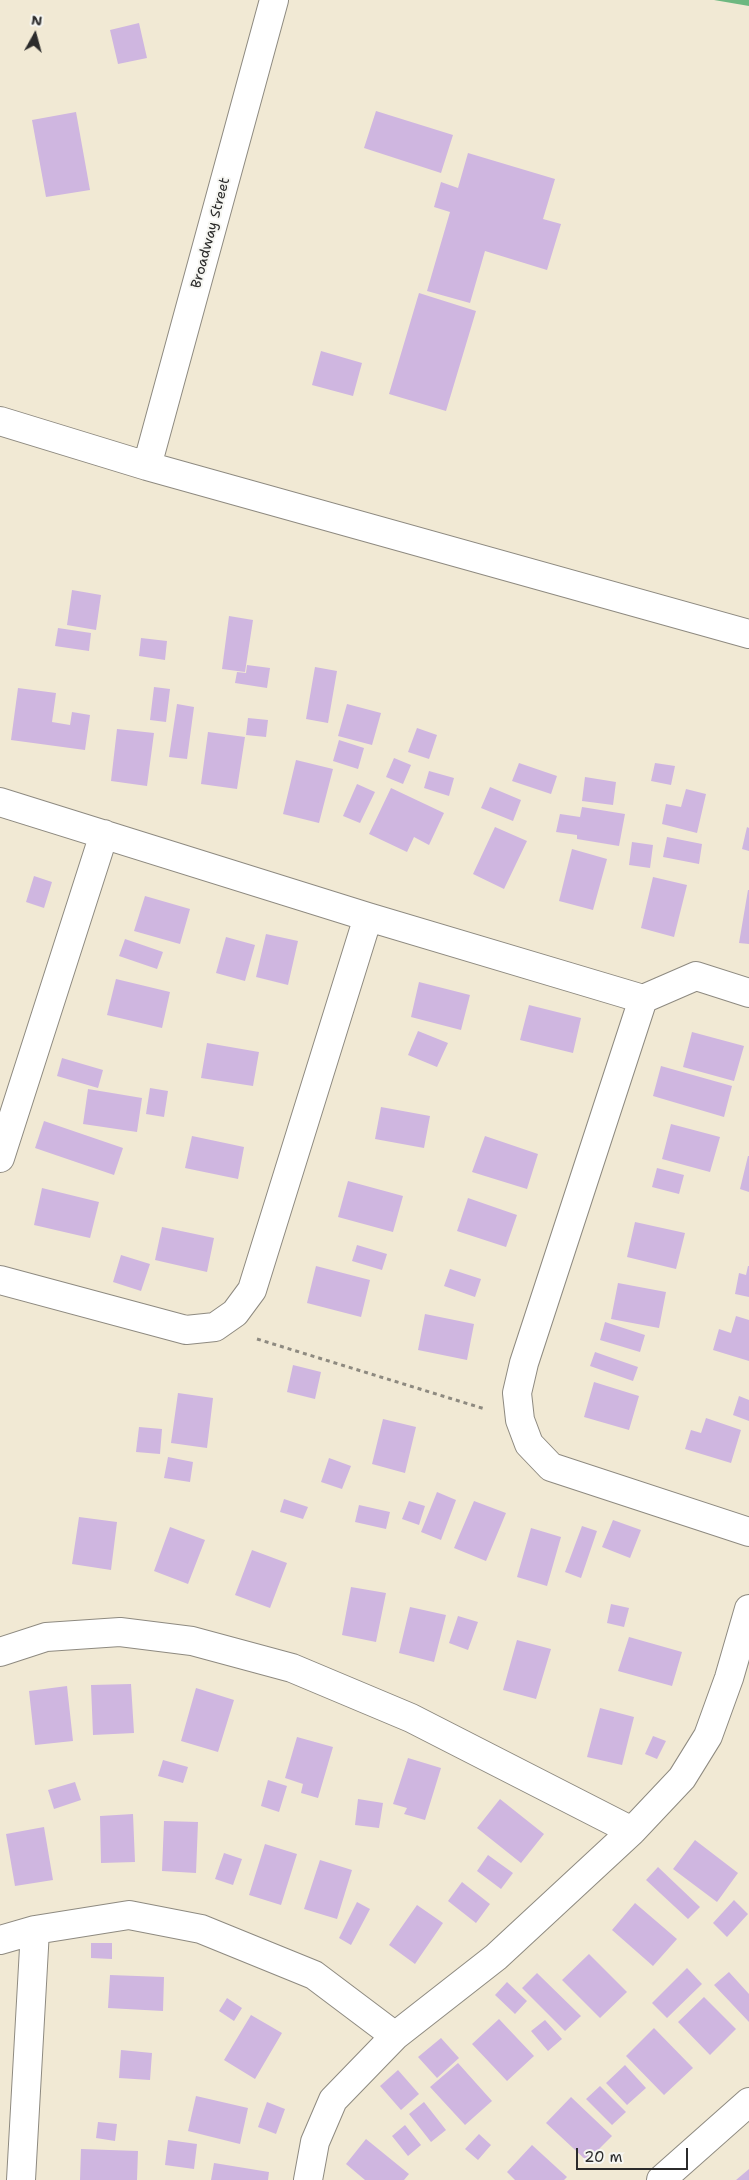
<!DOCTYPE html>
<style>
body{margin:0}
#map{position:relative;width:749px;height:2180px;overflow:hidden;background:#f1e9d4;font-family:"Shantell Sans",sans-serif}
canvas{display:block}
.north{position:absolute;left:10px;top:10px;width:50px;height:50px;-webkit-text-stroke:4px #f6f6f2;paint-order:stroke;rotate:7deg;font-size:14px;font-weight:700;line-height:20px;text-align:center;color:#2b2b2b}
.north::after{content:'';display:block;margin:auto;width:18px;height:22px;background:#2b2b2b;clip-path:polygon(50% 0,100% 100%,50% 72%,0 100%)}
.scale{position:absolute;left:576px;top:2148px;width:112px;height:22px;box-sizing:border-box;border:2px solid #2b2b2b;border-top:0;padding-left:6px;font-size:15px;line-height:18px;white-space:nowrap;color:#2b2b2b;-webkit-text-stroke:4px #f6f6f2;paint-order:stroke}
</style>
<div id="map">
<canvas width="749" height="2180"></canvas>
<div class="north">N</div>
<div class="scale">20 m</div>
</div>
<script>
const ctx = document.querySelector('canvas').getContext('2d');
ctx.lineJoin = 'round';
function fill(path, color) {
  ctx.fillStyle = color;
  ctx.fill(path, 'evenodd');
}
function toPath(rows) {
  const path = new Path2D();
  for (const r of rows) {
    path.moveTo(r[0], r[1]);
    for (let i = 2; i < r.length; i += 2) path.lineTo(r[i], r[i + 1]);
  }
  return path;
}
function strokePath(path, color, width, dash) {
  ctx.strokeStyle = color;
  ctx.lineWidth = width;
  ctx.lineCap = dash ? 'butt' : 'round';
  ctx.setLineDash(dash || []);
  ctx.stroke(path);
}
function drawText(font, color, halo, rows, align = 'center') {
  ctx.font = font + ' "Shantell Sans",sans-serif';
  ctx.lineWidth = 4;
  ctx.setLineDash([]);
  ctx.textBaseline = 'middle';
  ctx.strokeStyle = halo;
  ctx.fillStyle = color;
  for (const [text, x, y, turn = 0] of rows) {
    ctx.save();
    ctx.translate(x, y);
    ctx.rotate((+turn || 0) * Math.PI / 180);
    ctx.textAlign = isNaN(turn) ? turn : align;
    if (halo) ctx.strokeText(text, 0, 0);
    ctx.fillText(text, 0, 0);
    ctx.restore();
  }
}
const forest = toPath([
 [714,0,749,0,749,6]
]);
const building = toPath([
 [139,23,147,58,118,64,110,30],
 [376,111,453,135,441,173,364,148],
 [76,112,90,190,46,197,32,120],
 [468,153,555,179,543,219,561,224,547,270,485,251,470,303,427,291,450,212,434,207,441,182,458,188],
 [419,293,476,311,446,411,389,394],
 [321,351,362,363,353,396,312,385],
 [72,590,101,595,96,630,67,625],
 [229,616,253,620,245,672,222,669],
 [58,628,91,633,89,651,55,646],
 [141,638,167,641,165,660,139,656],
 [247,665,270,668,267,688,235,683,237,672,246,673],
 [315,667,337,671,328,723,306,719],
 [154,687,170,689,166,722,150,720],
 [18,688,56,693,52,722,70,725,72,712,90,715,85,750,11,740],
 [177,704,194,707,187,759,169,757],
 [347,704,381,713,372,745,338,736],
 [248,718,268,720,266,737,246,735],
 [417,728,437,735,429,759,408,752],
 [117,729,154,733,147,786,111,781],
 [208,732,245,737,237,789,201,784],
 [339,740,364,748,358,769,333,761],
 [394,758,411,765,403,784,386,777],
 [296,760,333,769,319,823,283,814],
 [519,763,557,776,551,794,512,781],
 [655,763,675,766,671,785,651,781],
 [429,771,454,778,449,796,424,788],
 [585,777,616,782,613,805,582,801],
 [357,784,375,792,360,823,343,816],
 [490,787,521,800,513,821,481,808],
 [391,788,444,813,429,845,414,837,407,852,369,834],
 [686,789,706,794,697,833,662,824,666,804,681,807],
 [582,807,625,814,619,846,577,839,577,835,556,832,560,814,580,817],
 [495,827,527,841,504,889,473,874],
 [747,827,749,828,749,851,742,849],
 [667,837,702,844,699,864,663,857],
 [632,842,653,845,650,868,629,865],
 [572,849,607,859,593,910,559,901],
 [34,876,52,882,44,908,26,902],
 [653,877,687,885,674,937,641,928],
 [748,890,749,890,749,944,739,943],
 [145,896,190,909,180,944,134,931],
 [266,934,298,941,288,985,256,977],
 [226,937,255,945,245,981,216,973],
 [125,939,163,952,157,969,119,956],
 [116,979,170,992,162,1028,107,1015],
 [419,982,470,995,461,1030,411,1017],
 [529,1005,581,1018,573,1053,520,1040],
 [418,1031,448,1043,437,1067,408,1055],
 [692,1032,744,1046,734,1081,683,1067],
 [207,1043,259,1052,253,1086,201,1078],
 [62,1058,103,1070,98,1088,57,1076],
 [661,1066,732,1086,724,1117,653,1096],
 [150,1088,168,1091,164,1117,146,1114],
 [88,1089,142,1098,137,1132,83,1124],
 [381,1107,430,1116,424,1148,375,1139],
 [44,1121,123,1148,114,1175,35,1148],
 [671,1124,720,1137,710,1172,662,1159],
 [192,1136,244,1147,238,1179,185,1168],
 [485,1136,538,1154,527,1189,472,1172],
 [748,1156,749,1156,749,1192,740,1189],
 [657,1168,684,1175,679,1194,652,1187],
 [348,1181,403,1196,393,1232,338,1217],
 [42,1188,99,1202,90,1238,34,1225],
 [468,1198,517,1215,506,1247,457,1231],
 [635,1222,685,1233,676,1269,627,1257],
 [162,1227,214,1238,207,1272,155,1260],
 [357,1245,387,1254,382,1270,352,1261],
 [121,1255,150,1264,141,1291,113,1282],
 [316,1266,370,1280,361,1317,307,1303],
 [748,1266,749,1266,749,1297,735,1294,739,1273,746,1275],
 [450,1269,481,1279,475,1297,444,1286],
 [618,1283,666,1292,659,1328,611,1319],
 [425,1314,474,1324,467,1360,418,1350],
 [736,1316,749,1320,749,1361,713,1350,719,1329,731,1333],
 [605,1322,645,1335,640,1352,600,1340],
 [595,1352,638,1367,633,1381,590,1366],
 [293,1365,321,1372,315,1399,287,1392],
 [594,1382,639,1396,629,1430,584,1417],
 [178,1393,213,1398,207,1448,171,1443],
 [739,1396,749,1400,749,1421,733,1415],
 [706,1418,741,1430,731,1463,685,1449,691,1430,701,1433],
 [383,1419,416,1427,405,1473,372,1464],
 [139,1427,162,1429,160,1454,136,1452],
 [168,1457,193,1462,190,1482,164,1478],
 [329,1458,351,1466,342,1489,321,1482],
 [437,1492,456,1500,441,1540,421,1532],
 [284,1499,308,1507,303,1519,280,1512],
 [409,1501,425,1506,419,1525,402,1519],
 [474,1501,506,1513,486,1561,454,1548],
 [359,1505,390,1512,386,1529,355,1522],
 [79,1517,117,1522,111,1570,72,1564],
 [613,1520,641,1530,630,1558,602,1547],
 [582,1526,597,1531,581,1578,565,1572],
 [170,1527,205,1540,188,1584,154,1571],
 [531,1528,561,1537,547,1586,517,1577],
 [252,1550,287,1563,270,1608,235,1595],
 [351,1587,386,1593,376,1642,342,1635],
 [611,1604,629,1608,624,1627,607,1623],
 [410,1607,446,1615,434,1662,399,1653],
 [458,1616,478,1622,468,1650,449,1643],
 [629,1637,682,1652,672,1686,618,1671],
 [517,1640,551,1649,536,1699,503,1690],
 [131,1684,134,1733,93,1735,91,1685],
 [67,1686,73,1741,35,1745,29,1691],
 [196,1688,234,1700,218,1752,181,1741],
 [600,1708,634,1717,622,1765,587,1757],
 [653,1736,666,1741,657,1759,645,1754],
 [297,1737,333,1747,318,1798,301,1793,303,1784,285,1778],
 [408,1758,441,1768,425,1820,404,1814,407,1808,393,1804],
 [163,1760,188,1767,183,1783,158,1776],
 [268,1780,287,1786,279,1812,261,1806],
 [75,1782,81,1800,54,1809,48,1790],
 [358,1799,383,1803,379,1828,355,1825],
 [500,1799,544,1834,521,1863,477,1828],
 [133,1814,135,1862,101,1863,100,1816],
 [164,1821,198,1822,196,1873,162,1871],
 [44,1827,53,1880,15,1886,6,1834],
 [695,1840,738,1873,717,1902,673,1869],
 [265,1844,297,1854,281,1905,249,1895],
 [224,1853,242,1859,233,1885,215,1879],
 [488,1855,513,1873,501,1889,477,1871],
 [320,1860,352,1870,337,1919,304,1909],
 [658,1867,700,1907,688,1919,646,1880],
 [462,1882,490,1904,476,1923,448,1901],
 [734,1900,748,1914,727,1937,713,1923],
 [357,1902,370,1909,351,1945,339,1938],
 [635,1903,677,1939,653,1966,612,1930],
 [417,1905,443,1923,415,1964,389,1945],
 [91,1943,112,1943,112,1959,91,1958],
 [589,1954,627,1992,600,2018,562,1980],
 [687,1968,702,1984,667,2018,652,2003],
 [729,1972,749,1994,749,2022,714,1985],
 [537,1973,581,2016,565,2031,522,1988],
 [110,1975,164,1977,163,2011,108,2008],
 [507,1982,527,2001,515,2014,495,1995],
 [704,1997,736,2029,710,2055,678,2022],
 [227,1998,242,2008,234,2021,219,2011],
 [251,2015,282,2033,255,2079,224,2060],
 [499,2019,534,2056,507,2081,472,2044],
 [545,2020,562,2039,548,2051,531,2031],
 [654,2028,693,2068,664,2095,626,2056],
 [441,2038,459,2058,437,2078,418,2057],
 [121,2050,152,2053,150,2080,119,2078],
 [458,2063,492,2101,465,2125,430,2087],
 [625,2065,646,2088,627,2105,606,2083],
 [398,2070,419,2094,401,2110,380,2086],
 [600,2086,626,2112,612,2125,586,2099],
 [196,2096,248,2108,240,2144,188,2131],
 [571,2097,612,2136,587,2161,546,2123],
 [267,2102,285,2109,276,2134,258,2127],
 [424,2102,446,2130,431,2142,409,2114],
 [98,2122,117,2124,115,2141,96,2138],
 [405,2125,421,2145,408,2156,392,2136],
 [479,2134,491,2145,478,2160,465,2149],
 [366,2139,409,2174,404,2180,365,2180,346,2164],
 [168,2140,197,2144,194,2169,165,2165],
 [532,2145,567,2177,564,2180,515,2180,507,2172],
 [81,2149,138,2151,137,2180,80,2180],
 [214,2163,269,2172,268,2180,211,2180],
 [749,2169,749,2180,736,2180]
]);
const path = toPath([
 [257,1339,485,1409]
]);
const minor = toPath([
 [0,421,147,466,749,634],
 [147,466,274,0],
 [0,802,368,917,643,999,696,976,749,993],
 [643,999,524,1363,517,1393,520,1420,529,1444,551,1467,749,1532],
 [0,1158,104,834],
 [0,1280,186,1330,215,1327,235,1313,252,1290,368,917],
 [0,1652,46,1637,120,1632,192,1641,292,1668,411,1718,632,1831],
 [0,1940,35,1930,129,1915,201,1929,314,1975,395,2036],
 [21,2180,35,1930],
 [308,2180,315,2142,333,2100,395,2036,496,1957,632,1831,682,1778,708,1736,729,1678,749,1609],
 [661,2180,749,2102]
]);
const streetNames = [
 ["Broadway Street",211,233,-75]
];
fill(forest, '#6db880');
fill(building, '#cfb6e0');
strokePath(minor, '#8e8a80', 30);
strokePath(path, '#8e8a80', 3, [4, 4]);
strokePath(minor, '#fff', 28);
drawText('14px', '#2b2b2b', '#f6f6f2', streetNames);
</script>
